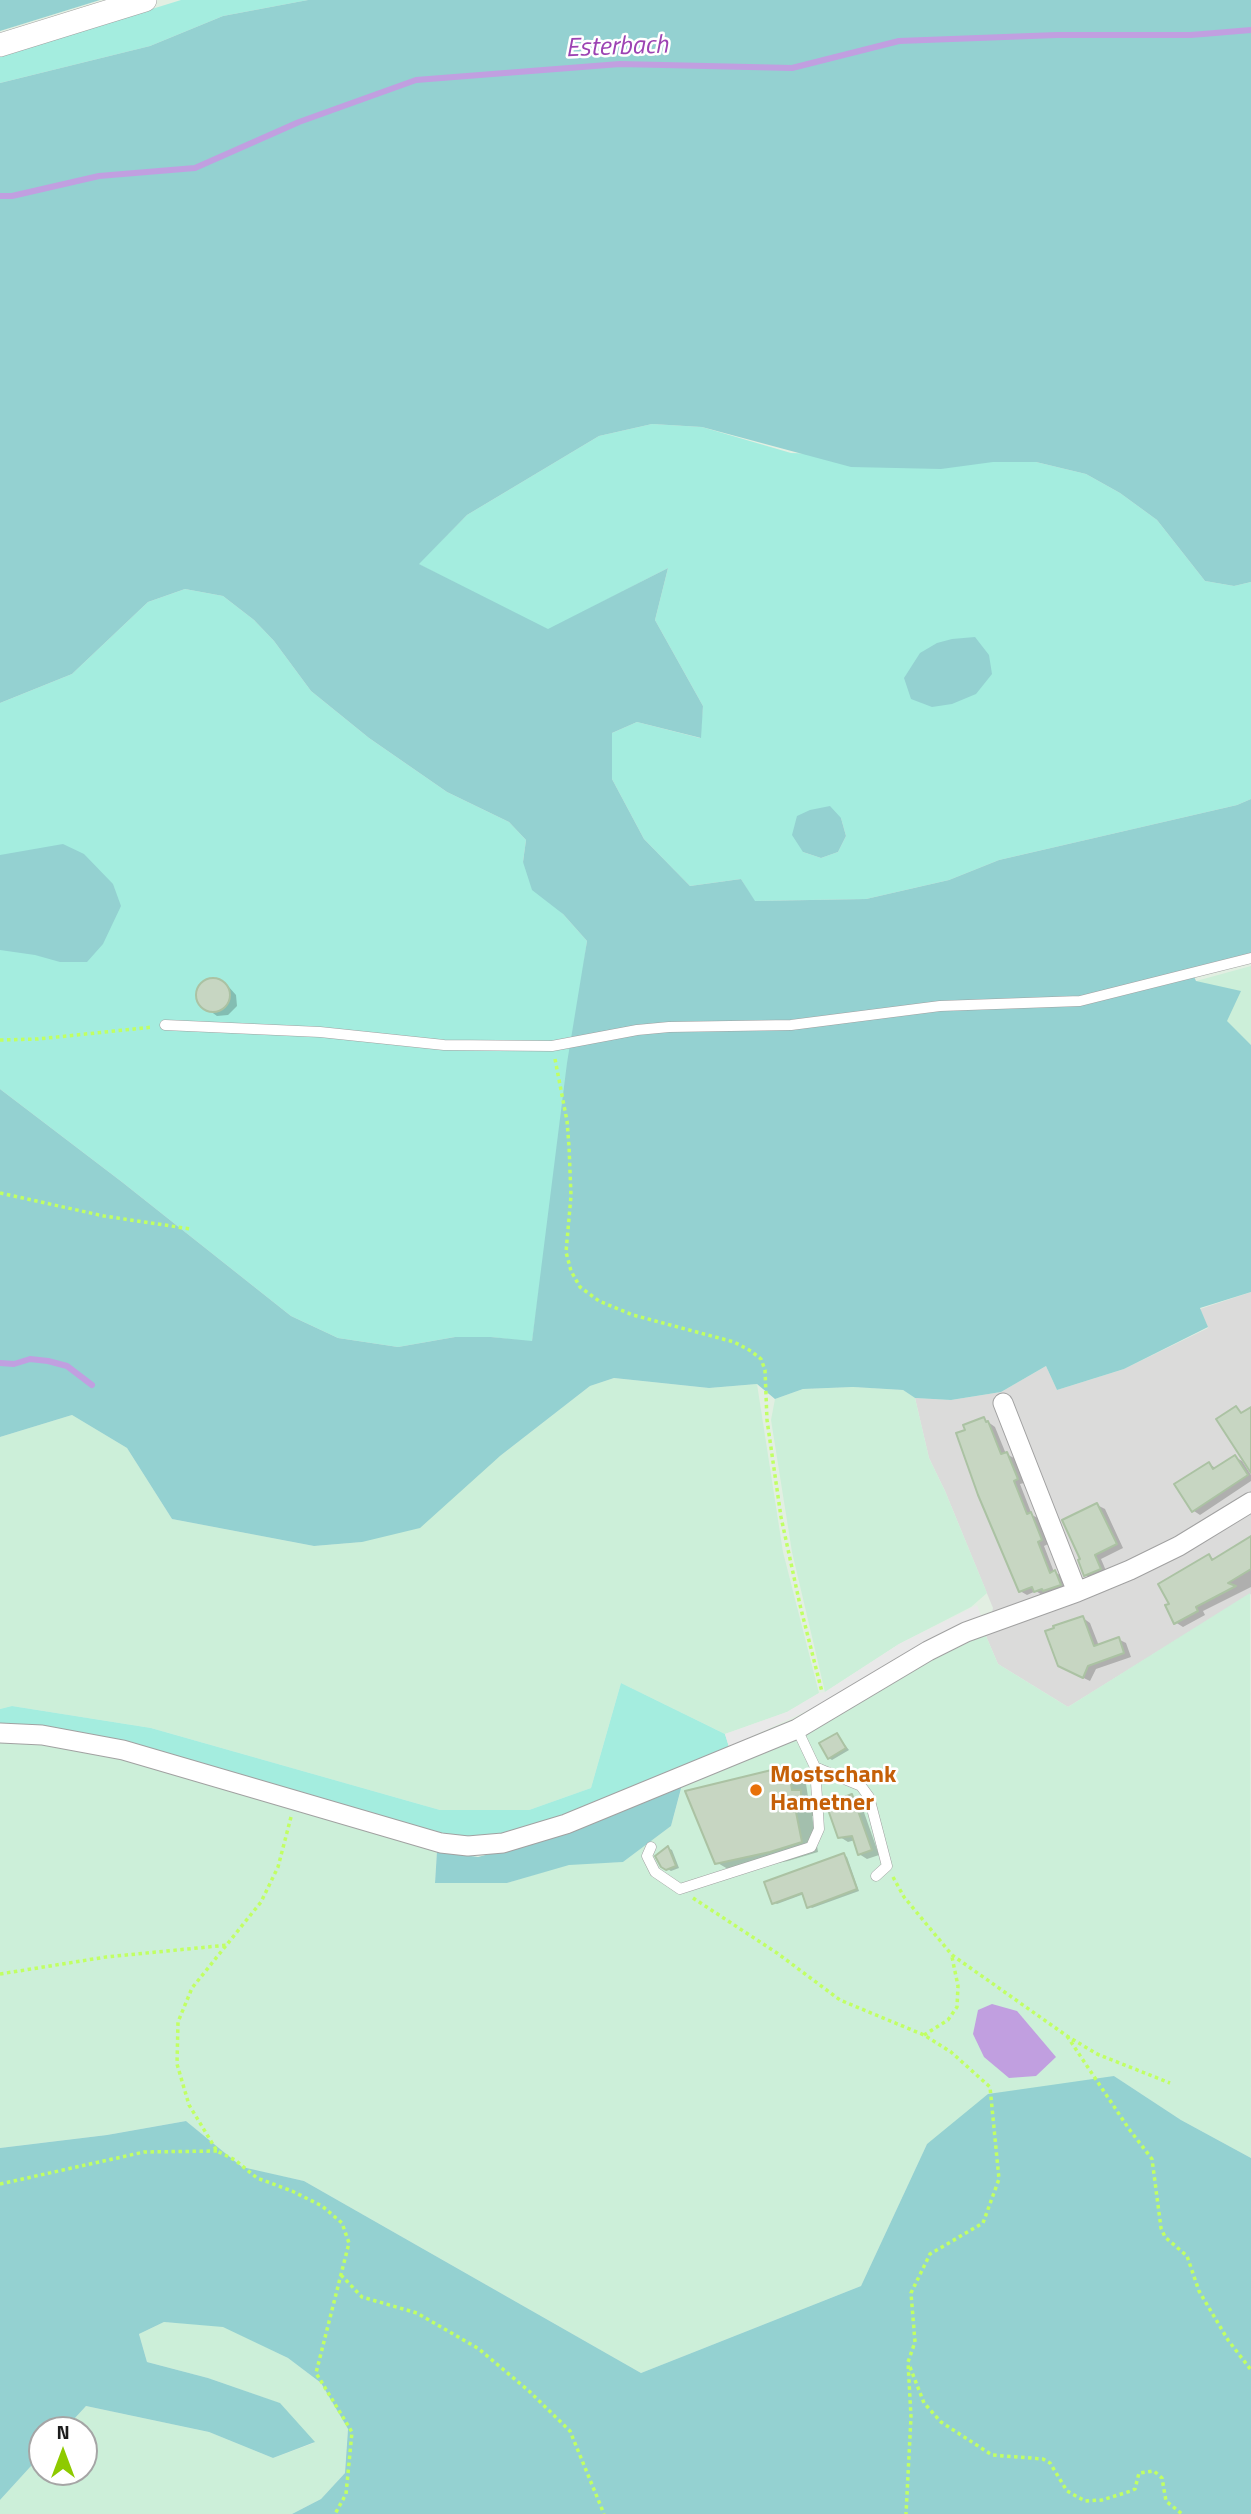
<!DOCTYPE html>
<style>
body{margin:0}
#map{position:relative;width:1251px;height:2514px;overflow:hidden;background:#e2efe2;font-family:"Titillium Web",sans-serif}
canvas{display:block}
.north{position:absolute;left:28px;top:2416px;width:70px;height:70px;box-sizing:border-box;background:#fff;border:2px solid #a5a5a5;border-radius:50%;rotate:0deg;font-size:19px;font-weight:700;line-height:28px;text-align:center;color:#1d1d1d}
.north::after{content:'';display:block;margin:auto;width:24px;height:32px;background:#8eca00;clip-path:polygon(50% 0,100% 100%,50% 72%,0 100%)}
</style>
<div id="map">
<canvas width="1251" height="2514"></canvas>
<div class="north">N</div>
</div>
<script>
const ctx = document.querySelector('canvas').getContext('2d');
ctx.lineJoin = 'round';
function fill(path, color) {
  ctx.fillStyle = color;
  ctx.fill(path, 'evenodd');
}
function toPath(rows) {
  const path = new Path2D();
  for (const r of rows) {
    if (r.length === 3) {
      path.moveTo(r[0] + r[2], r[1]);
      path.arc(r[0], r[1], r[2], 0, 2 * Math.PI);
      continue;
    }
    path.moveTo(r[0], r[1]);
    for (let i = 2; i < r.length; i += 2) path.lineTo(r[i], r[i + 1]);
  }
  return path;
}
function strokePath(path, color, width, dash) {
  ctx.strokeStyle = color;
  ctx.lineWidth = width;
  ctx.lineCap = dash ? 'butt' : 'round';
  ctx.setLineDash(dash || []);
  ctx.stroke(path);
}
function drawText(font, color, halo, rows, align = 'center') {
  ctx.font = font + ' "Titillium Web",sans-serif';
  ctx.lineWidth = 5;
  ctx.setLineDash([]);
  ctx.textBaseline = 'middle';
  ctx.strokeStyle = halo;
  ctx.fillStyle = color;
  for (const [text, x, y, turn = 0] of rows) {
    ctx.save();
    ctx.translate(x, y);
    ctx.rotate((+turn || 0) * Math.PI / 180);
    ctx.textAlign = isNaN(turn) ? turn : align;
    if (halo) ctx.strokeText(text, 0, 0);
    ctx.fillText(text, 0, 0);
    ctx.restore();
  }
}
const residential = toPath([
 [1251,1292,1251,1594,1068,1707,998,1664,986,1636,993,1608,945,1491,929,1458,915,1398,951,1400,1001,1392,1046,1366,1057,1390,1124,1369,1208,1328,1200,1309]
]);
const farmland = toPath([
 [1251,966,1251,1045,1226,1021,1196,981],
 [614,1378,709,1388,757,1384,783,1552,819,1693,787,1712,725,1734,621,1683,591,1788,529,1810,440,1810,151,1728,12,1706,0,1709,0,1437,72,1415,127,1448,172,1519,314,1546,362,1542,500,1456,590,1386],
 [853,1387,903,1390,915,1398,929,1458,945,1491,987,1593,971,1607,899,1644,825,1692,792,1552,771,1420,775,1399,803,1389],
 [1250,1593,1251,2158,1181,2120,1114,2076,927,2144,861,2286,641,2373,304,2181,242,2168,186,2121,107,2135,0,2148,0,1740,39,1740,127,1758,437,1851,435,1882,507,1883,569,1864,623,1862,671,1826,685,1775,977,1638,986,1636,998,1664,1068,1707],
 [164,2322,223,2326,288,2358,321,2383,348,2429,345,2473,321,2499,292,2514,0,2514,0,2500,42,2454,42,2472,84,2472,84,2430,64,2430,86,2406,209,2432,273,2458,314,2443,279,2403,208,2378,147,2362,139,2334]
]);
const grass = toPath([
 [181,0,308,0,223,16,150,46,0,83,0,56],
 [652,424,702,427,791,453,1036,462,1086,474,1120,493,1157,520,1205,581,1234,586,1251,582,1251,799,1237,805,999,860,949,880,866,899,754,901,741,879,690,886,644,839,612,779,612,733,637,722,700,738,703,706,655,620,668,568,548,630,418,564,467,515,599,436],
 [841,818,846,836,838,852,821,858,803,852],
 [185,589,223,596,254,620,274,641,311,691,369,738,447,792,509,822,526,840,523,862,563,914,587,941,532,1342,491,1337,455,1337,398,1347,338,1338,291,1316,122,1182,0,1089,0,703,72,674,148,602],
 [621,1683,725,1734,729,1747,530,1830,472,1840,426,1833,0,1727,0,1709,12,1706,151,1728,440,1810,529,1810,591,1788]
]);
const forest = toPath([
 [0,0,100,0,0,31],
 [308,0,1251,0,1251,582,1234,586,1205,581,1157,520,1120,493,1086,474,1036,462,993,462,941,469,851,467,702,427,652,424,599,436,467,515,419,564,548,629,668,568,655,620,703,706,701,738,637,722,612,733,612,779,644,839,690,886,741,879,755,901,866,899,949,880,999,860,1237,805,1251,799,1251,959,1191,970,1196,981,1241,991,1227,1021,1251,1045,1251,1292,1200,1308,1208,1327,1124,1369,1057,1390,1046,1366,1001,1392,951,1400,915,1398,903,1390,853,1387,803,1389,775,1399,757,1384,709,1388,614,1378,590,1386,500,1456,420,1528,362,1542,314,1546,172,1519,127,1448,72,1415,0,1437,0,1089,122,1182,291,1316,338,1338,398,1347,455,1337,491,1337,532,1341,567,1063,587,941,563,914,532,890,523,862,526,840,509,822,447,792,369,738,311,691,274,641,254,620,223,596,185,589,148,602,72,674,0,703,0,83,150,46,223,16],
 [975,637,989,655,992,674,976,694,952,704,932,707,911,699,904,678,920,653,937,643,952,639],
 [830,806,841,818,846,836,838,852,821,858,803,852,792,835,797,816,810,810],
 [63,844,84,854,113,884,121,906,103,944,87,962,60,962,35,955,0,950,0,855],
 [683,1781,671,1826,623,1862,569,1865,507,1883,435,1883,437,1851,478,1857,530,1843],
 [1114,2076,1181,2120,1251,2158,1251,2514,292,2514,321,2499,345,2473,348,2429,321,2383,288,2358,223,2327,164,2322,139,2334,147,2362,208,2378,280,2403,315,2442,273,2458,209,2432,86,2406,64,2430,42,2430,42,2454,0,2500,0,2148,107,2135,186,2121,242,2167,304,2181,641,2373,861,2286,927,2144,988,2094]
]);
const parking = toPath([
 [977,1605,982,1618,826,1702,729,1747,725,1734,787,1712,819,1693,825,1692,899,1644]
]);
const water = toPath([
 [992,2004,1017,2011,1056,2057,1036,2076,1009,2078,984,2057,973,2034,978,2010]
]);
const shadow = toPath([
 [207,981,220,981,228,986,236,995,237,1006,228,1015,217,1016,199,1003,198,990],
 [984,1419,995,1427,1006,1454,1014,1458,1024,1483,1020,1484,1032,1515,1038,1518,1048,1544,1044,1546,1054,1572,1062,1576,1067,1589,1042,1595,1036,1591,1027,1595,1020,1591,967,1431],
 [1235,1457,1242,1461,1251,1475,1251,1481,1200,1515,1194,1511,1177,1484,1209,1464,1217,1469],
 [1097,1505,1105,1509,1123,1548,1101,1559,1107,1573,1092,1579,1085,1575],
 [1251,1538,1251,1587,1203,1611,1205,1615,1183,1627,1175,1622,1171,1604,1209,1556,1215,1560],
 [1083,1618,1090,1623,1099,1646,1118,1639,1126,1643,1131,1657,1096,1669,1090,1681,1067,1670],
 [837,1735,849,1750,832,1760,829,1758],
 [788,1768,805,1777,808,1797,817,1802,817,1816,812,1816,818,1852,788,1861,733,1872,716,1862],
 [851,1796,860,1801,879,1855,867,1859,859,1854,855,1840,848,1842,840,1837],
 [668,1848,672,1850,679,1868,671,1871,662,1866],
 [844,1855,847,1857,859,1891,812,1908,809,1906,804,1894,777,1904,773,1902]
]);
const stream = toPath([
 [0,196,12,196,99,176,195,168,299,122,416,80,620,64,792,68,899,41,1057,35,1191,35,1251,30],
 [0,1363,14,1364,30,1359,48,1361,67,1366,92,1385]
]);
const building = toPath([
 [213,995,17],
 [1236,1406,1241,1413,1251,1407,1251,1473,1216,1419,1236,1406],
 [984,1417,986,1422,988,1421,1001,1454,1007,1452,1018,1479,1014,1481,1027,1514,1031,1512,1042,1540,1038,1542,1050,1573,1055,1570,1061,1585,1043,1591,1042,1589,1034,1592,1032,1587,1019,1592,978,1495,956,1433,965,1430,963,1425,984,1417],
 [1235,1455,1248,1475,1192,1512,1174,1484,1209,1462,1213,1469,1235,1455],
 [1097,1503,1117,1544,1095,1555,1101,1569,1084,1576,1078,1560,1080,1559,1062,1520,1097,1503],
 [1251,1536,1251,1569,1228,1583,1236,1586,1196,1607,1198,1611,1174,1624,1165,1605,1169,1604,1158,1584,1209,1554,1212,1560,1251,1536],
 [1083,1616,1094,1646,1119,1637,1124,1653,1088,1666,1083,1678,1058,1666,1045,1631,1054,1628,1053,1626,1083,1616],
 [837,1733,846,1748,828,1759,819,1743,837,1733],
 [788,1766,792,1790,801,1790,801,1807,795,1807,802,1842,770,1852,715,1864,685,1791,788,1766],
 [852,1794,872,1850,858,1855,852,1836,838,1838,826,1804,852,1794],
 [668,1846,676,1866,666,1870,661,1867,655,1856,668,1846],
 [844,1853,857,1889,807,1908,802,1893,772,1904,764,1882,844,1853]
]);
const path = toPath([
 [0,1040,38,1039,153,1027],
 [555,1059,567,1121,569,1146,571,1196,566,1252,571,1271,580,1287,599,1301,633,1315,734,1342,751,1351,761,1359,765,1370,767,1420,781,1517,800,1605,822,1692],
 [0,1193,104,1216,191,1229],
 [291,1817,278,1867,261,1902,192,1988,178,2022,177,2064,189,2105,217,2151,235,2160,257,2178,292,2191,322,2206,342,2223,349,2243,316,2373,352,2432,346,2494,335,2514],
 [893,1877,904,1897,952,1955,1067,2036,1097,2054,1170,2083],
 [693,1898,777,1953,840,2000,924,2035,951,2052,990,2087,999,2179,983,2223,930,2254,911,2293,915,2342,908,2362,911,2417,906,2514],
 [0,1974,106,1957,228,1945],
 [924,2035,948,2020,957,2007,958,1986,952,1957],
 [1067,2036,1129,2129,1152,2159,1161,2228,1165,2237,1187,2256,1199,2291,1228,2340,1251,2370],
 [0,2184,144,2152,217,2151],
 [341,2275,362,2297,417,2313,479,2349,529,2391,570,2431,604,2514],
 [910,2367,924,2403,941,2422,992,2455,1043,2459,1050,2463,1067,2491,1085,2501,1102,2500,1131,2491,1135,2489,1139,2473,1154,2471,1162,2478,1166,2501,1182,2514]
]);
const service = toPath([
 [165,1025,320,1032,444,1045,552,1046,637,1030,669,1027,791,1025,940,1006,1080,1001,1251,958],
 [815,1767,861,1786,869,1797,887,1866,876,1876],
 [651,1847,647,1856,655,1872,680,1889,811,1847,819,1829,815,1767,797,1729]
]);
const minor = toPath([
 [1003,1403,1077,1592],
 [0,1733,42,1735,123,1750,441,1843,468,1846,503,1843,566,1824,797,1729,928,1651,966,1632,1077,1592,1130,1570,1179,1546,1251,1502]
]);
const tertiary = toPath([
 [0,45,145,0]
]);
const markers = [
 [756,1790,7,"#e8710a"]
];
const foodNames = [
 ["Mostschank",770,1776],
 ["Hametner",770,1804]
];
const waterNames = [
 ["Esterbach",617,48,-2]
];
fill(residential, '#dbdbda');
fill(farmland, '#ccefd9');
fill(grass, '#a4eddf');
fill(forest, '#94d1d1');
fill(parking, '#e9e9e9');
fill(water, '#c19fe0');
fill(shadow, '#0003');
strokePath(stream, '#c19fe0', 6);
fill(building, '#c7d6c2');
strokePath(building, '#abc2a3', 2);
strokePath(service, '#a1a1a1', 11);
strokePath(minor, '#a1a1a1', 21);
strokePath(tertiary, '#a1a1a1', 24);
strokePath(path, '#c1ff63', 3.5, [3.5, 3.5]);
strokePath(service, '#fff', 10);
strokePath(minor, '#fff', 19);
strokePath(tertiary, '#fff', 23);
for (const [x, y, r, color] of markers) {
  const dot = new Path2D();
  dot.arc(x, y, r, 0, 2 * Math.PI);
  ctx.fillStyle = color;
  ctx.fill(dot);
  strokePath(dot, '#fff', 2.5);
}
drawText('bold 24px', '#c56008', '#fff', foodNames, 'left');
drawText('italic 26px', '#9c43b3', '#fff', waterNames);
</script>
